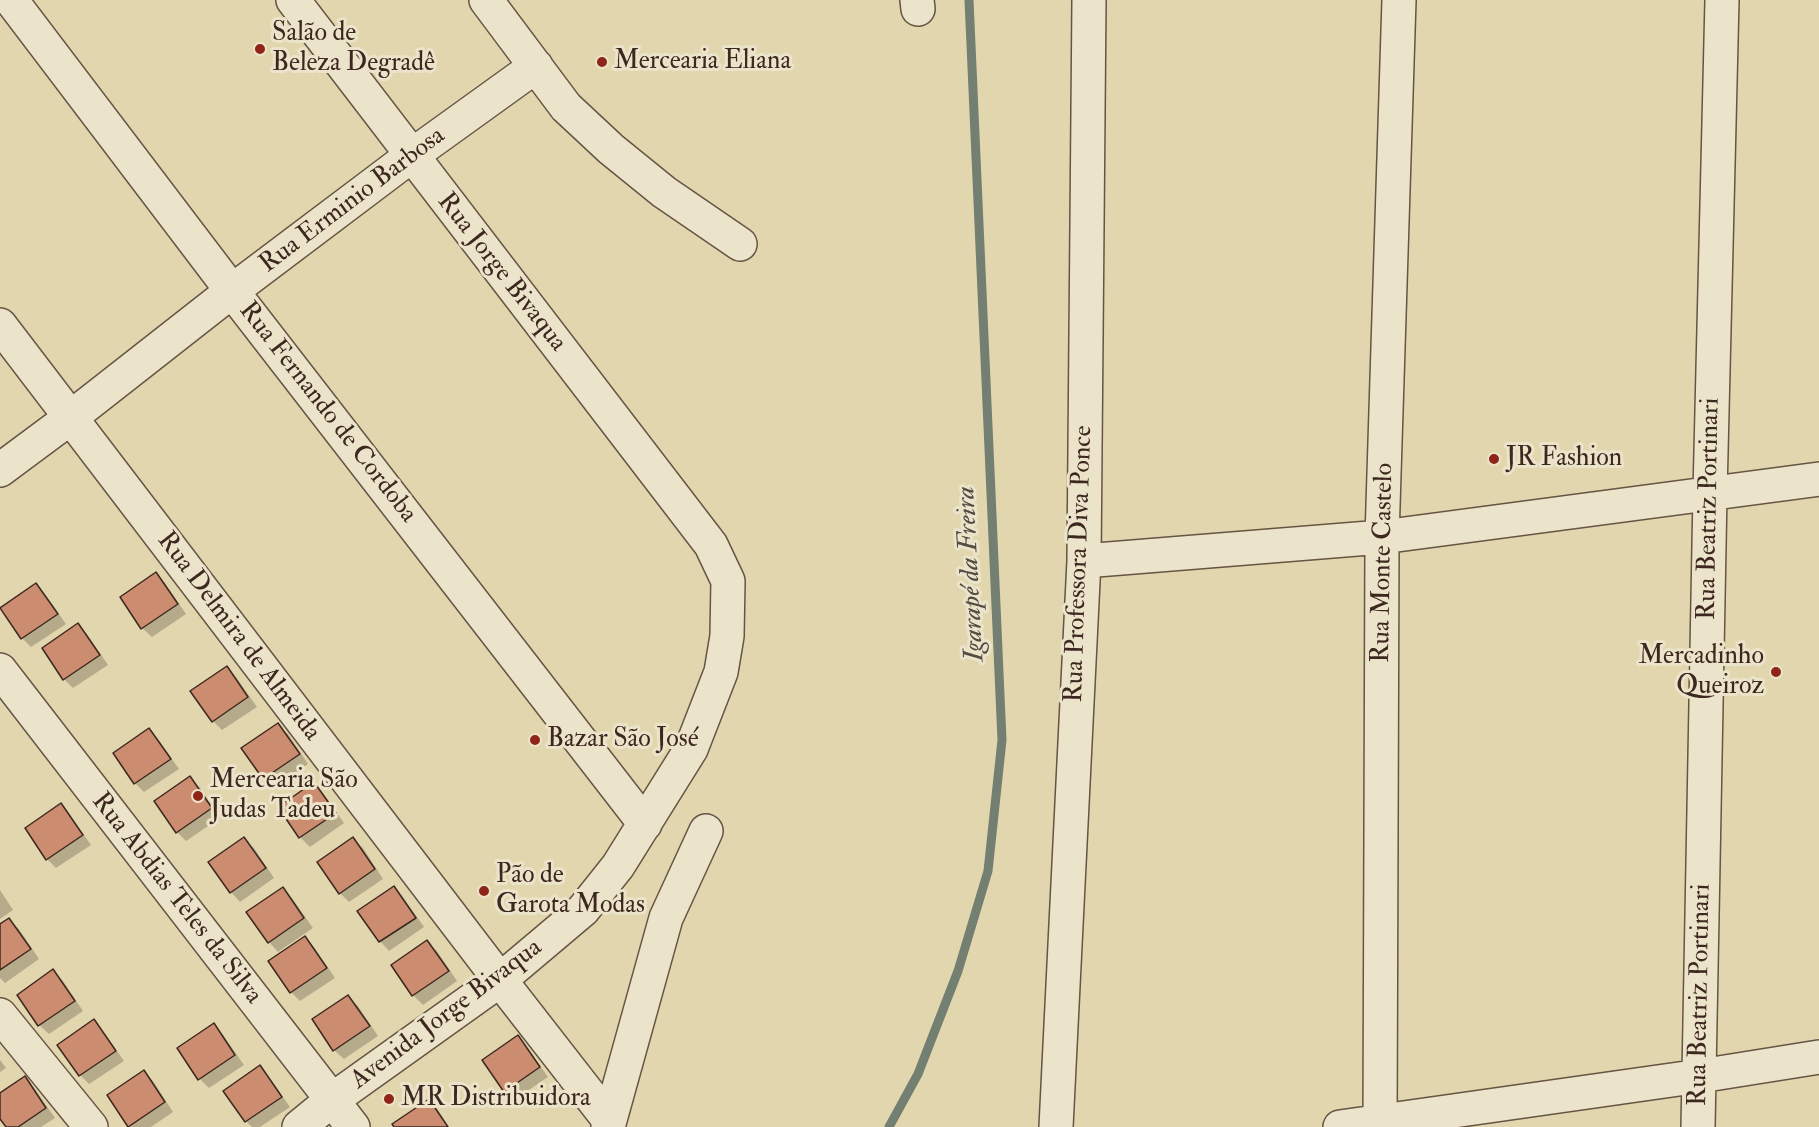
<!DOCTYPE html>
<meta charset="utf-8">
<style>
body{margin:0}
canvas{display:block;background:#e2d6ae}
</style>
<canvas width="1819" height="1127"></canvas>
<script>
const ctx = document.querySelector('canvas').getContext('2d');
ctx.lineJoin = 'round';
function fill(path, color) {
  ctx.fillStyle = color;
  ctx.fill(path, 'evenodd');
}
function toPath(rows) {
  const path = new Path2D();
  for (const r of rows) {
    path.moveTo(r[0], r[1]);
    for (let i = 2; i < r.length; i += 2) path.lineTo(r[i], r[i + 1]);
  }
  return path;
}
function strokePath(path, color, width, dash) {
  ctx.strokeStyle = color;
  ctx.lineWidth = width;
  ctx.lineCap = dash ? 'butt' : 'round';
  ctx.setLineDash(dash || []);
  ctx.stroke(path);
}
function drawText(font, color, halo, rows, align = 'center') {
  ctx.font = font + ' "IM FELL Double Pica",serif';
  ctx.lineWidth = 6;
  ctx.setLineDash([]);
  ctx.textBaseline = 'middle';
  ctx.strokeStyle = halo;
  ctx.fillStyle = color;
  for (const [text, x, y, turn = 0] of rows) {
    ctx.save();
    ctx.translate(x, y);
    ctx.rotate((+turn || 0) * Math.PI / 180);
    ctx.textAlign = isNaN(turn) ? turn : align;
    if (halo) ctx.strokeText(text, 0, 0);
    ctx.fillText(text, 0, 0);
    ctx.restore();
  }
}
const shadow = toPath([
 [156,574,165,583,186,614,152,637,142,628],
 [36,585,45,594,66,624,31,647,22,638],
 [78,625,87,634,108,665,73,688,64,679],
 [227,668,236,677,257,707,222,730,213,721],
 [278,725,288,734,308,764,274,788,264,778,244,748],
 [149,730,158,739,179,769,144,792,135,783],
 [190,778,200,788,220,818,186,841,177,832],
 [314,784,323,793,344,823,310,847,300,837,280,807],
 [61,805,70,815,91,845,56,868,47,859],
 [244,839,254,848,274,878,240,902,231,892],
 [353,839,363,848,383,879,349,902,340,893],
 [394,888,403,897,424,927,389,951,380,941,360,912],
 [282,889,292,898,313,928,278,952,269,942,248,912],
 [0,890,13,910,0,919],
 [9,920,19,929,39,959,5,983,0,978,0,926],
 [305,938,314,947,335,978,300,1001,291,992],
 [427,942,437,951,457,981,423,1005,413,995,393,966],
 [53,971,63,981,83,1011,49,1034,39,1025],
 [348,997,358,1006,378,1036,344,1059,334,1050,314,1020],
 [94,1021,103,1031,124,1061,89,1084,80,1075],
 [213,1025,223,1035,244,1065,209,1088,200,1079],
 [518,1037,527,1047,548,1077,514,1100,505,1091],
 [0,1060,6,1068,0,1072],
 [260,1067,269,1077,290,1107,260,1127,252,1127,246,1121],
 [144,1072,153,1081,173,1112,151,1127,131,1127,109,1095],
 [24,1078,34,1088,55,1118,41,1127,7,1127,0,1116,0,1095],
 [429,1101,438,1110,449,1127,396,1127]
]);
const stream = toPath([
 [889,1127,918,1074,958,971,988,871,1002,740,969,0]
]);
const building = toPath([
 [156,572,178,604,141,629,120,597,156,572],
 [36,583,58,614,21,639,0,608,36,583],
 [78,623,100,655,63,680,42,648,78,623],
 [227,666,248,697,212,722,190,691,227,666],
 [278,723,300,754,263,779,241,748,278,723],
 [149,728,171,759,134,784,113,753,149,728],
 [190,776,212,808,176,833,154,801,190,776],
 [314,782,336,813,299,838,278,807,314,782],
 [61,803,83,835,46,860,25,828,61,803],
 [244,837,266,868,230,893,208,862,244,837],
 [353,837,375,869,339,894,317,862,353,837],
 [394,886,416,918,379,942,357,911,394,886],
 [283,887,304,918,268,943,246,912,283,887],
 [9,918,31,949,0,970,0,924,9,918],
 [305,936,327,968,290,993,268,961,305,936],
 [427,940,449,971,412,996,391,965,427,940],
 [53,969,75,1001,38,1026,17,995,53,969],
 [348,995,370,1026,333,1051,312,1019,348,995],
 [94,1019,116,1051,79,1076,57,1045,94,1019],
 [214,1023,235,1055,198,1080,177,1048,214,1023],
 [518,1035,540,1067,504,1092,482,1060,518,1035],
 [260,1065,282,1097,245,1122,223,1091,260,1065],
 [144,1070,165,1102,128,1127,107,1095,144,1070],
 [25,1076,46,1108,18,1127,6,1127,0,1119,0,1093,25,1076],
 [429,1099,448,1127,394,1127,392,1124,429,1099]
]);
const minor = toPath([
 [11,0,232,291,645,824],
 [293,0,711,545,728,581,727,636,721,672,691,749,618,866,583,910,500,980,332,1100,299,1127],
 [486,0,566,107,611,149,664,192,740,244],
 [917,0,918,9],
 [0,325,500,980,609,1120],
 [0,470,70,418,232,291,411,156,536,66],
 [1084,561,1382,537,1819,479],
 [0,670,353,1127],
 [0,1015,91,1127],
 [608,1127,666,918,706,831],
 [1056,1127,1084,561,1089,0],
 [1340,1127,1700,1076,1819,1057],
 [1380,1127,1382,537,1399,0],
 [1698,1127,1710,493,1722,0]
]);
const markers = [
 [260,49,6,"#8f2418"],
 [602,62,6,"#8f2418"],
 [1494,459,6,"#8f2418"],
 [1776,672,6,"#8f2418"],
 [535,740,6,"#8f2418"],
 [198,796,6,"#8f2418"],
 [484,891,6,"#8f2418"],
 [389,1099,6,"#8f2418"]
];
const poiNames = [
 ["Salão de",272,34],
 ["Beleza Degradê",272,64],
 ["Mercearia Eliana",614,62],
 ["JR Fashion",1506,459],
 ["Mercadinho",1764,657,"right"],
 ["Queiroz",1764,687,"right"],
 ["Bazar São José",547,740],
 ["Mercearia São",210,781],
 ["Judas Tadeu",210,811],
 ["Pão de",496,876],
 ["Garota Modas",496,906],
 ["MR Distribuidora",401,1099]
];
const streetNames = [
 ["Rua Erminio Barbosa",353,201,-37],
 ["Rua Jorge Bivaqua",501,273,52],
 ["Rua Fernando de Cordoba",327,413,52],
 ["Rua Beatriz Portinari",1710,509,-89],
 ["Rua Monte Castelo",1384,563,-89],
 ["Rua Professora Diva Ponce",1080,564,-88],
 ["Rua Delmira de Almeida",238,637,53],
 ["Rua Abdias Teles da Silva",176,899,52],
 ["Rua Beatriz Portinari",1701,995,-89],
 ["Avenida Jorge Bivaqua",447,1015,-37]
];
const waterNames = [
 ["Igarapé da Freira",972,574,-93]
];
fill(shadow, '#0003');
strokePath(stream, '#727f71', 9);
fill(building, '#cc8c70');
strokePath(building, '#3d2820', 1.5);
strokePath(minor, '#665444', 36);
strokePath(minor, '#ece4ca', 33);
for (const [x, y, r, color] of markers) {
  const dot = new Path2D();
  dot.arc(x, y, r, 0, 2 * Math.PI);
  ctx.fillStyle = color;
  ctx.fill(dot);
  strokePath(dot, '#ece4ca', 2);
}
drawText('26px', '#3d2820', '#ece4ca', poiNames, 'left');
drawText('26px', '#3d2820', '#ece4ca', streetNames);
drawText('italic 27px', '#534c42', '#ece4ca', waterNames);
</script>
